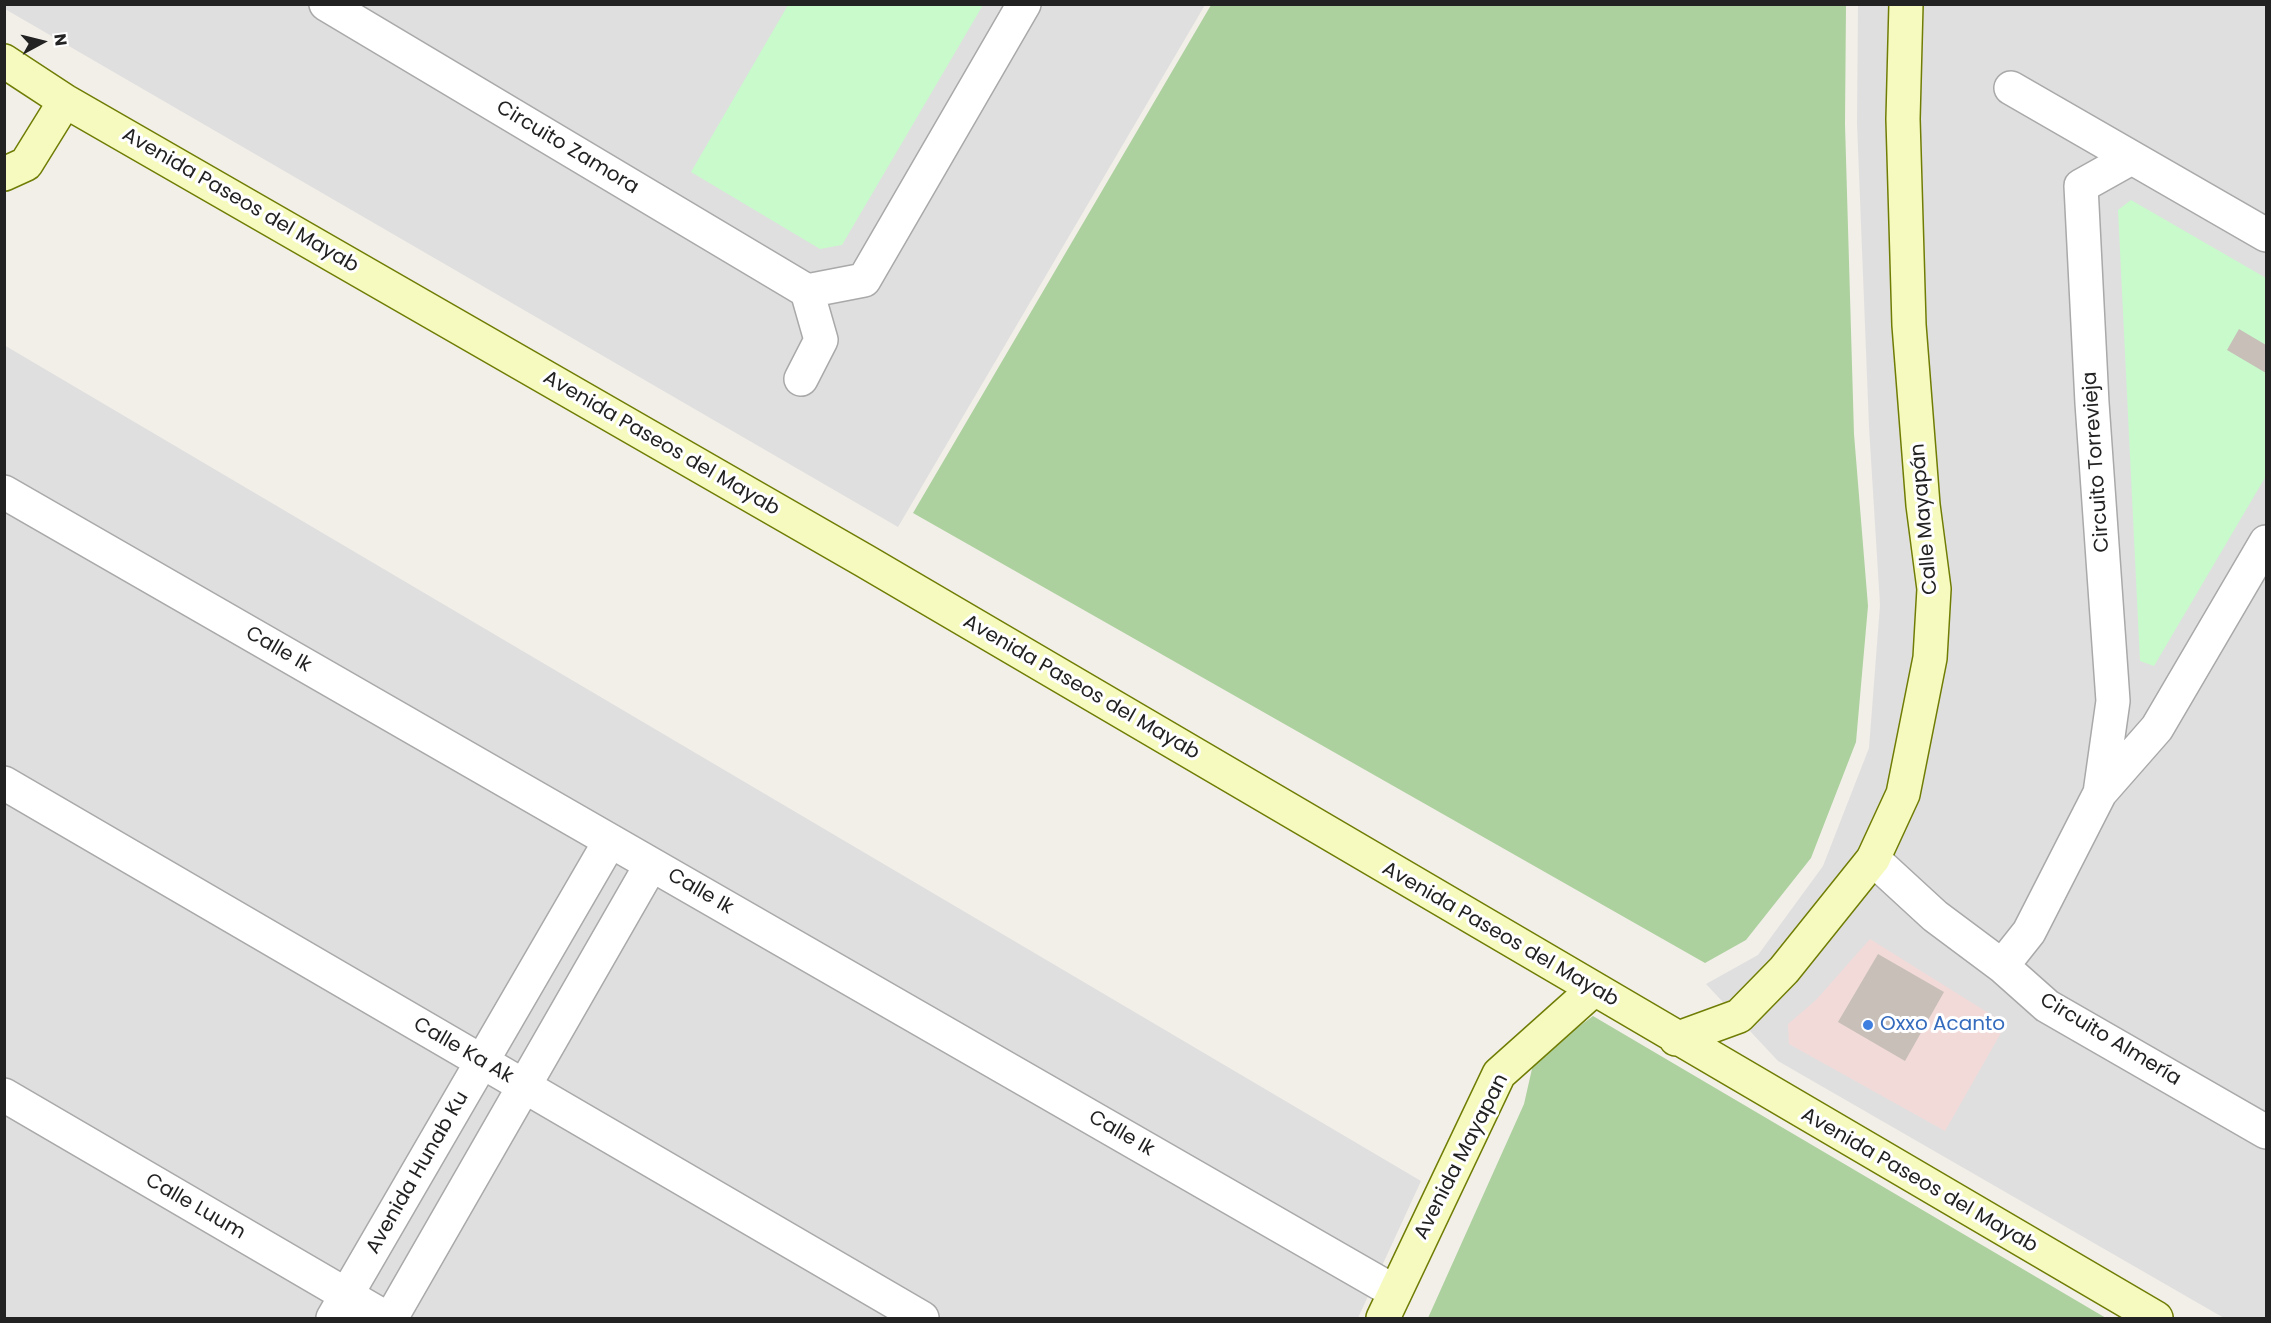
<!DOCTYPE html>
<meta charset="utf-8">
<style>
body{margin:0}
#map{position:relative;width:2271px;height:1323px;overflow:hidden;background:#f2efe9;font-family:Poppins,sans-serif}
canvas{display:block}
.frame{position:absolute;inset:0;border:6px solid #222;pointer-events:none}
.north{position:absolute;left:12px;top:12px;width:60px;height:60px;-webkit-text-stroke:4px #fff;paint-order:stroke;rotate:83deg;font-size:16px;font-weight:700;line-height:24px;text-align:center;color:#222}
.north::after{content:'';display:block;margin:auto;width:21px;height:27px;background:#222;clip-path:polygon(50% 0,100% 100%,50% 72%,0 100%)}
</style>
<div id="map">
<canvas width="2271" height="1323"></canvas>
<div class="frame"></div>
<div class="north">N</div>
</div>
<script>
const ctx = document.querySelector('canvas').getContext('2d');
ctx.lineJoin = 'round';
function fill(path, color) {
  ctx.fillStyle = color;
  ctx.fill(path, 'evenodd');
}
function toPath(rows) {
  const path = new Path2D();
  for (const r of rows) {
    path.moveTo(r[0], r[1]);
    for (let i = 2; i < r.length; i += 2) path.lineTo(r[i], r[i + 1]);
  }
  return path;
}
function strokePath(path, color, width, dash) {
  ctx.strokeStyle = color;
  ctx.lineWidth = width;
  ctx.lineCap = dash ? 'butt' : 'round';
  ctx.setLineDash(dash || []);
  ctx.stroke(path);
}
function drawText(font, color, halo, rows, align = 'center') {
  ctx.font = font + ' Poppins,sans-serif';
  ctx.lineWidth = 6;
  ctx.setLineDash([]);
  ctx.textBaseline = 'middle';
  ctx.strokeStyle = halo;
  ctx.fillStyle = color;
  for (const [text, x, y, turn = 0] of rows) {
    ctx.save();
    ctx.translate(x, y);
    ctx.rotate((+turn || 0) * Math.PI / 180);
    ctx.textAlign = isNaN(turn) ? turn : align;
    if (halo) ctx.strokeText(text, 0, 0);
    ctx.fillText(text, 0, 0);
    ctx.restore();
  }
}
const residential = toPath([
 [4,5,1205,5,898,527,5,9],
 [1858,5,2266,5,2266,1318,2224,1318,1778,1061,1706,984,1758,955,1823,866,1869,748,1880,605,1869,427,1857,123],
 [4,345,1421,1181,1358,1318,5,1318]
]);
const commercial = toPath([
 [1870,939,2006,1024,1945,1131,1789,1044,1788,1024,1816,1000]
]);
const forest = toPath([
 [1211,5,1846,5,1845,124,1854,434,1868,606,1856,742,1811,858,1746,940,1705,963,913,513],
 [1593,1016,2106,1318,1428,1318,1524,1104,1534,1060]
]);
const park = toPath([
 [788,5,983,5,842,245,820,249,691,172],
 [2131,200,2266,278,2266,476,2154,666,2140,661,2118,210]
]);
const building = toPath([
 [2239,329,2266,345,2266,373,2227,350],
 [1878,954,1944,992,1905,1061,1838,1022]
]);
const street = toPath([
 [326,4,807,291],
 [2011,88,2266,235],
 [801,379,821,340,807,291,864,280,1024,4],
 [4,492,1395,1292],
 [4,783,922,1318],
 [2100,793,2113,701,2092,403,2081,186,2131,158],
 [1873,859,1935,916,2002,966,2047,1006,2266,1132],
 [2002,966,2029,932,2100,793,2157,728,2266,542],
 [4,1095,386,1318],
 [333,1318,610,841],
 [391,1318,651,865]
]);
const secondary = toPath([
 [4,61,65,101,865,561,2156,1318],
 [4,174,26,164,65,101],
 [1676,1039,1739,1016,1784,970,1873,859,1903,794,1930,658,1934,589,1923,505,1909,325,1903,119,1906,4],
 [1383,1318,1499,1074,1593,990]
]);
const markers = [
 [1868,1025,6,"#3f7fe0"]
];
const streetNames = [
 ["Circuito Zamora",567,148,31],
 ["Avenida Paseos del Mayab",240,201,30],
 ["Avenida Paseos del Mayab",661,444,30],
 ["Circuito Torrevieja",2097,462,-94],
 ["Calle Mayapán",1925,519,-95],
 ["Calle Ik",278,650,30],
 ["Avenida Paseos del Mayab",1081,688,30],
 ["Calle Ik",700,892,30],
 ["Avenida Paseos del Mayab",1500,935,30],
 ["Circuito Almería",2110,1040,31],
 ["Calle Ka Ak",463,1051,30],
 ["Calle Ik",1121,1134,30],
 ["Avenida Mayapan",1462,1157,-63],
 ["Avenida Hunab Ku",418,1173,-60],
 ["Avenida Paseos del Mayab",1919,1181,30],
 ["Calle Luum",195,1207,30]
];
const shopNames = [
 ["Oxxo Acanto",1880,1025]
];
fill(residential, '#e0dfdf');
fill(commercial, '#f2dad9');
fill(forest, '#add19e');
fill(park, '#c8facc');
fill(building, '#c7bfb8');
strokePath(street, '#a9a9a9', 36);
strokePath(secondary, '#707d05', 36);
strokePath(street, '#fff', 33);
strokePath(secondary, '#f7fabf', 33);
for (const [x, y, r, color] of markers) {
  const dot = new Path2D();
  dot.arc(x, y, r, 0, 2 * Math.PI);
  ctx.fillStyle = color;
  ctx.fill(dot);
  strokePath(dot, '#fff', 2);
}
drawText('20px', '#222', '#fff', streetNames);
drawText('20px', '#366cbe', '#fff', shopNames, 'left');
</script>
